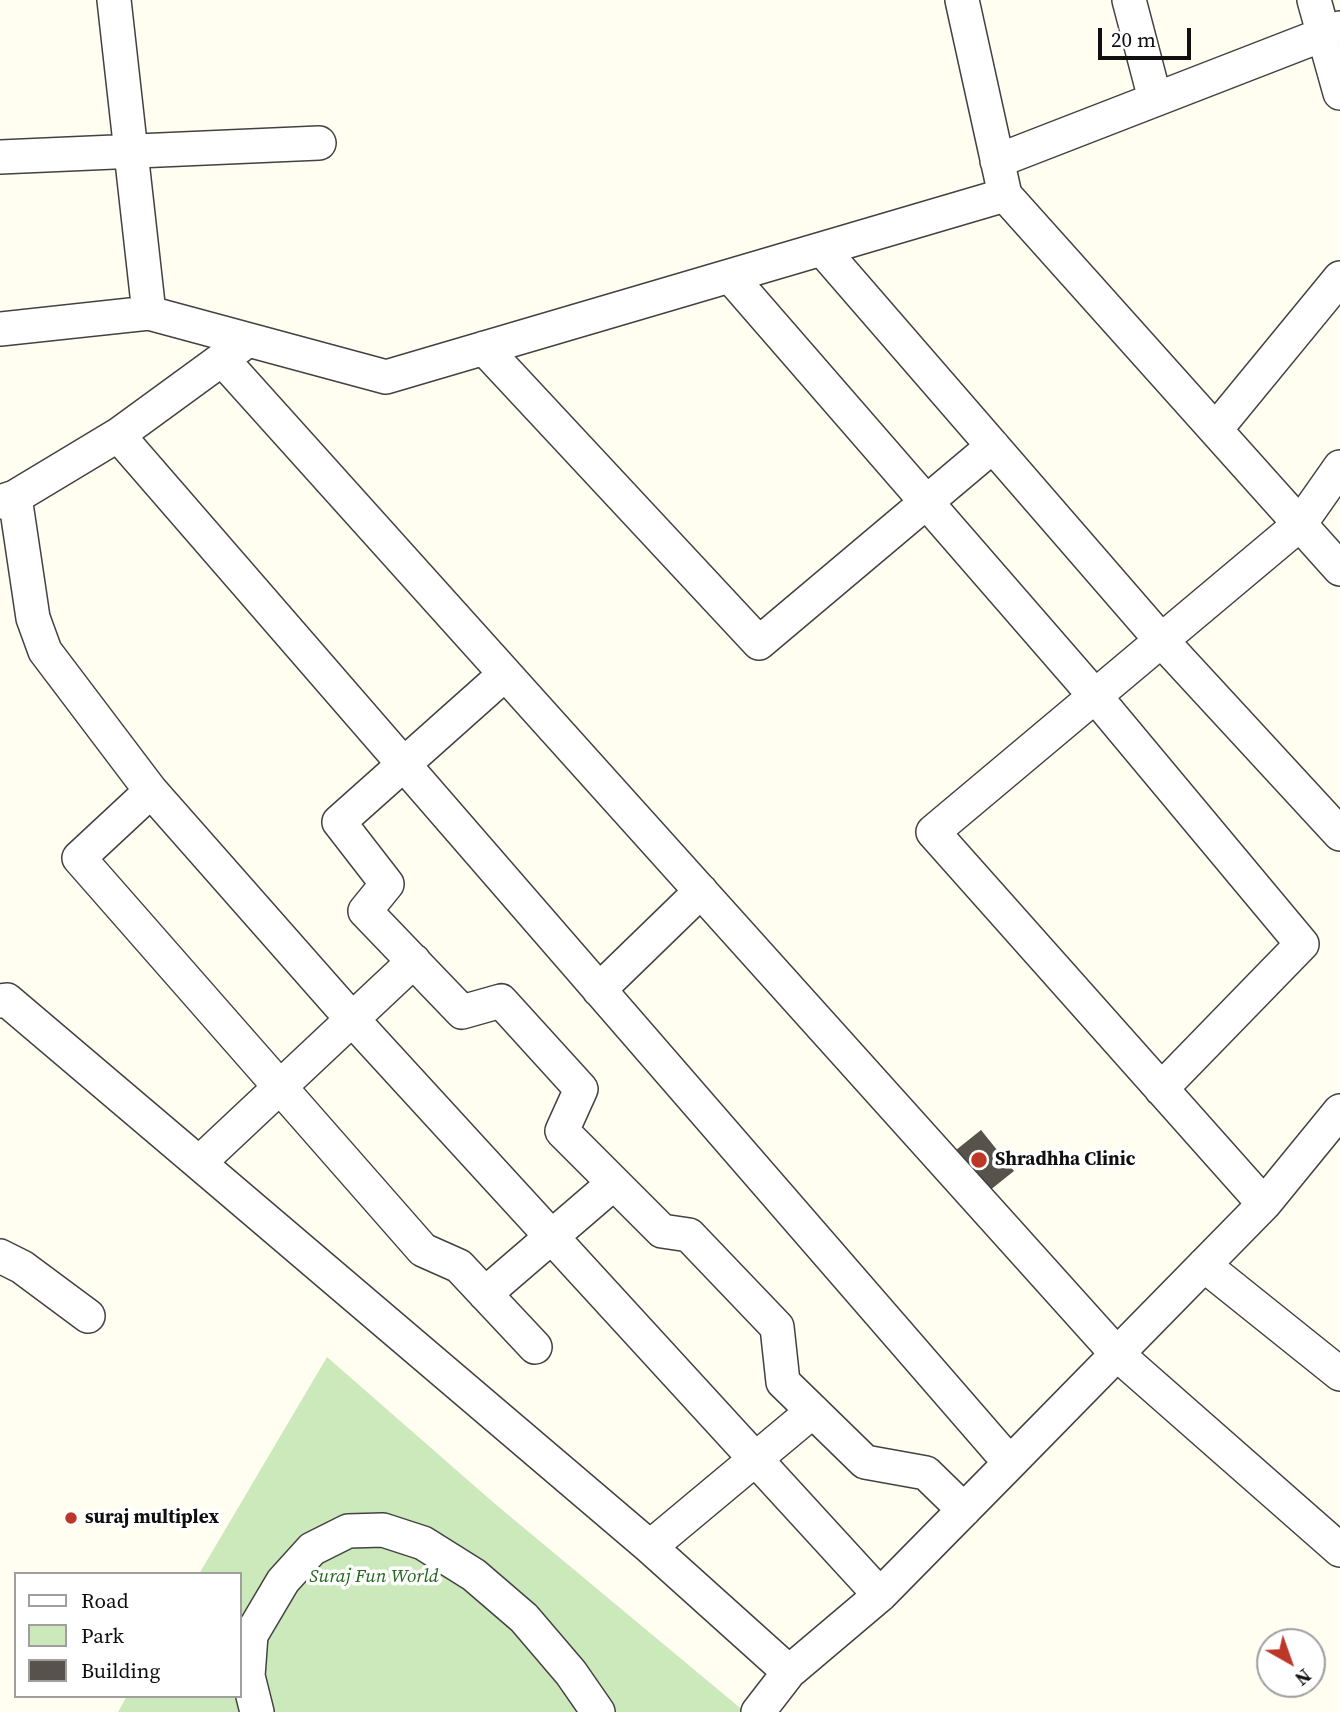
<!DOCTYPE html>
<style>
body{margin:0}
#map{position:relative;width:1340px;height:1712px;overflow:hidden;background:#fffef1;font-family:"Source Serif 4",serif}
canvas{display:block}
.legend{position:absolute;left:14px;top:1572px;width:228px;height:126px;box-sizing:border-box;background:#fff;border:2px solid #9f9f9f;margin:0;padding:9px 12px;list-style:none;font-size:21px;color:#0f0f0f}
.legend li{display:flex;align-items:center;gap:14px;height:35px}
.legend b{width:35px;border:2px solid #9f9f9f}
.north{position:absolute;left:1256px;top:1628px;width:70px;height:70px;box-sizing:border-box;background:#fff;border:2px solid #9f9f9f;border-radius:50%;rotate:140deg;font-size:19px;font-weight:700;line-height:28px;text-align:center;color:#0f0f0f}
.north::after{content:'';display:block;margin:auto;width:24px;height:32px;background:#bd3729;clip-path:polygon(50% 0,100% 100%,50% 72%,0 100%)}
.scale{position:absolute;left:1098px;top:28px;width:93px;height:32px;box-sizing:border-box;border:4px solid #0f0f0f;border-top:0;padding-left:9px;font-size:21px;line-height:24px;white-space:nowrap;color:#0f0f0f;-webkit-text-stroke:5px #fff;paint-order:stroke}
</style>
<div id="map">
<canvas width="1340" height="1712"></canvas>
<ul class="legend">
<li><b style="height:9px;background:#fff"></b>Road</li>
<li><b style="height:19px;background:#cce9bb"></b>Park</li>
<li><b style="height:19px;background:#57524b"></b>Building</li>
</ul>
<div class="north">N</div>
<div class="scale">20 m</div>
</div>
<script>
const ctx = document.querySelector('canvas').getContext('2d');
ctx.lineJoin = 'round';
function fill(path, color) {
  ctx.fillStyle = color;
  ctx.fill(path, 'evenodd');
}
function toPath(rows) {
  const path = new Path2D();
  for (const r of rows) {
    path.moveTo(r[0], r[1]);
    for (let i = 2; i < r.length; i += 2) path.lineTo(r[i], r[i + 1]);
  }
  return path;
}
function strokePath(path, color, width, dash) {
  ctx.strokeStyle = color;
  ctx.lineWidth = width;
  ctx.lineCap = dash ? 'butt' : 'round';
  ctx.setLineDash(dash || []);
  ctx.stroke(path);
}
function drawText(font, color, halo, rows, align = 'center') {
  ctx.font = font + ' "Source Serif 4",serif';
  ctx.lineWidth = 7;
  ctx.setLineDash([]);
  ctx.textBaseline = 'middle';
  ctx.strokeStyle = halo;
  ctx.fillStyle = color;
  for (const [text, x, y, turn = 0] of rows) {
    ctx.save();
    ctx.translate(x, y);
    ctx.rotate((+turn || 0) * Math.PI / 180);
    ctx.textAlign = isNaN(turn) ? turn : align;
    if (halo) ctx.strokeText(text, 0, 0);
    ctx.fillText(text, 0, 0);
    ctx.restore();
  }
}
const green = toPath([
 [327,1357,494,1503,745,1712,118,1712,127,1696,240,1696,240,1574,199,1574]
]);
const building = toPath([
 [981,1130,1014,1171,984,1195,951,1154]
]);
const minor = toPath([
 [114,0,149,313,386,377,1005,195],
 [962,0,1005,195,1340,569],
 [1129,0,1155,99],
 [1314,0,1340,93],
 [0,157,319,143],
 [997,161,1340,28],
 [822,249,1161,640,1340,834],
 [730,276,1095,696,1302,944,1161,1089],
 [0,329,149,313],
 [484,348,759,643,993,446],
 [222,359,1117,1354,1340,1550],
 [1216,429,1340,278],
 [118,435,1010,1463],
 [15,497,33,618,45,651,151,791,352,1019,880,1595],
 [0,502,15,497,118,435,240,346],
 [505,674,339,822,387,884,365,911,462,1012,501,1001,581,1089,562,1131,662,1231,689,1235,777,1327,783,1382,865,1462,926,1473,964,1510],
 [151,791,79,858,423,1250,459,1266,535,1347],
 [599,990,701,891],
 [0,1001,7,1000,199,1163,650,1547,789,1672,880,1595,1010,1463,1264,1204,1340,1111],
 [199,1163,414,961],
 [1264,1204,933,832,1300,524,1340,467],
 [0,1256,22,1267,88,1316],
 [1204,1265,1340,1374],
 [485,1294,614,1183],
 [650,1547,813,1411],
 [257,1712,248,1676,251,1635,283,1581,312,1549,348,1531,383,1530,423,1543,474,1575,524,1618,571,1673,598,1712],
 [758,1712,789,1672]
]);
const markers = [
 [979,1160,9,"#bd3729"],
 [71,1518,7,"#bd3729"]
];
const poiNames = [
 ["Shradhha Clinic",995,1160],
 ["suraj multiplex",85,1518]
];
const parkNames = [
 ["Suraj Fun World",374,1577]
];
fill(green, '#cce9bb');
fill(building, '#57524b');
strokePath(minor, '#424242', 36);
strokePath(minor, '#fff', 33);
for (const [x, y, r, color] of markers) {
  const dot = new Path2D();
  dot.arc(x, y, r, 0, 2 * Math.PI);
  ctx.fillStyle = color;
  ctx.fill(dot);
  strokePath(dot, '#fff', 2.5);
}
drawText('bold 19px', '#0f0f0f', '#fff', poiNames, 'left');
drawText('italic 19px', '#246620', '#fff', parkNames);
</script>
